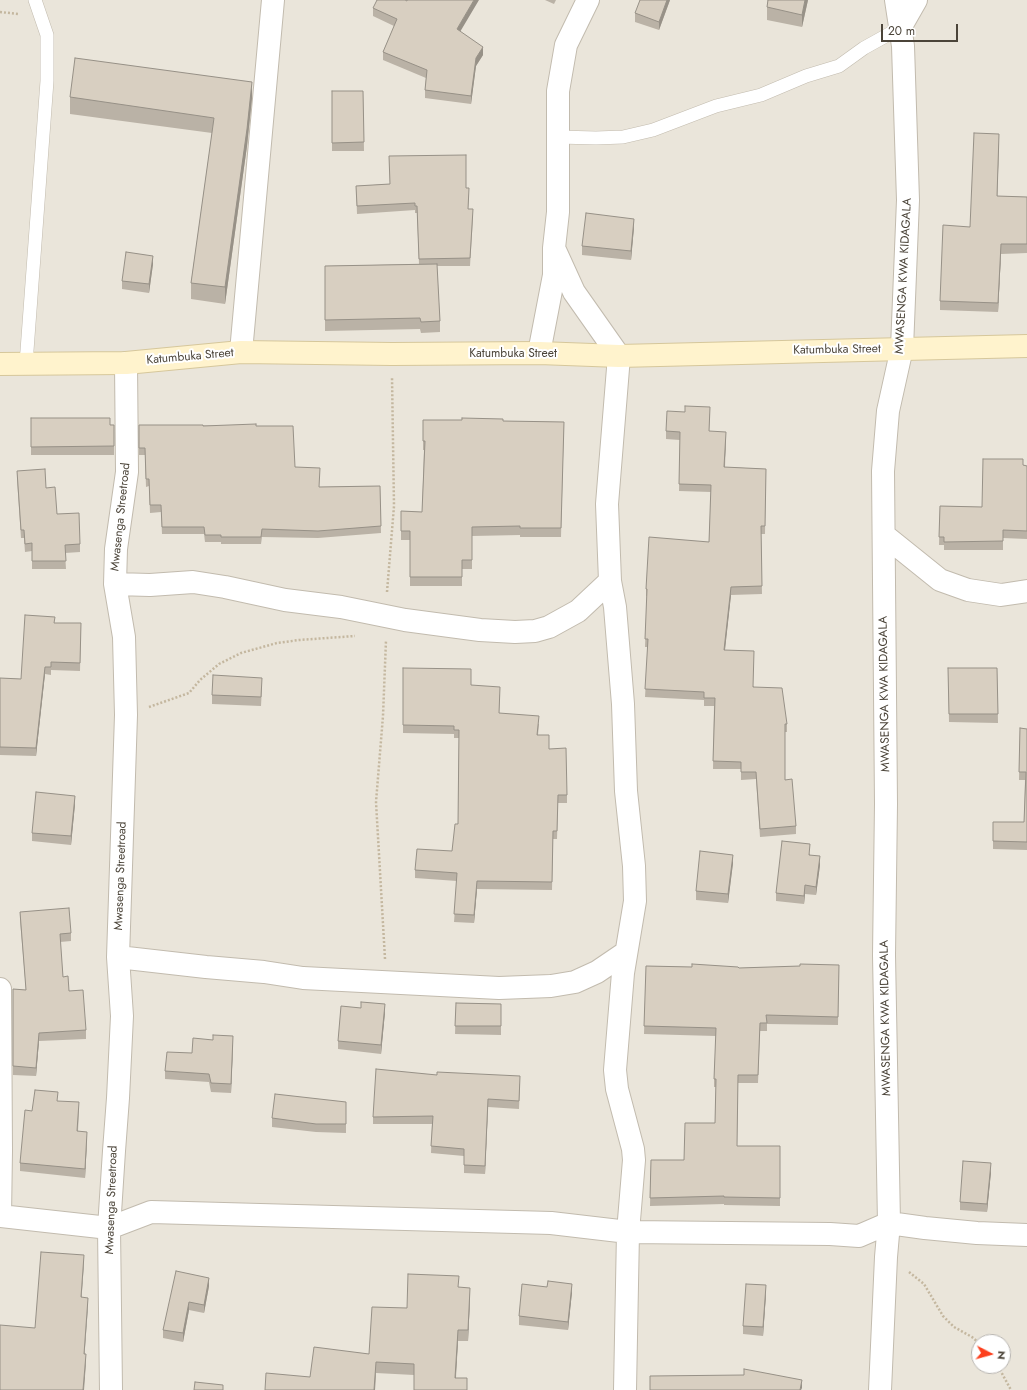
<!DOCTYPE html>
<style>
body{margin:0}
#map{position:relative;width:1027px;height:1390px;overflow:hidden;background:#f6f3ec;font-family:Jost,sans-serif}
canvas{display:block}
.north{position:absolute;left:971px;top:1334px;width:40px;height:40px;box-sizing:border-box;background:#fff;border:1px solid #b7b4b0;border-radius:50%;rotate:96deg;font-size:11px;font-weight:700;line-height:16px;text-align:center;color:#4b4439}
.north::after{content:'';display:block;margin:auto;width:14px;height:18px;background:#fc3f1d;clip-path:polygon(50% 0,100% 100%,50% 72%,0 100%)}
.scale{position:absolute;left:881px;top:24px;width:77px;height:18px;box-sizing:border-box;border:2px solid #4b4439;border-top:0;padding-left:5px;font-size:12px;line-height:14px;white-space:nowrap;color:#4b4439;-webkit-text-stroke:3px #fff;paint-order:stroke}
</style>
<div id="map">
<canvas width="1027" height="1390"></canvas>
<div class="north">N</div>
<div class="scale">20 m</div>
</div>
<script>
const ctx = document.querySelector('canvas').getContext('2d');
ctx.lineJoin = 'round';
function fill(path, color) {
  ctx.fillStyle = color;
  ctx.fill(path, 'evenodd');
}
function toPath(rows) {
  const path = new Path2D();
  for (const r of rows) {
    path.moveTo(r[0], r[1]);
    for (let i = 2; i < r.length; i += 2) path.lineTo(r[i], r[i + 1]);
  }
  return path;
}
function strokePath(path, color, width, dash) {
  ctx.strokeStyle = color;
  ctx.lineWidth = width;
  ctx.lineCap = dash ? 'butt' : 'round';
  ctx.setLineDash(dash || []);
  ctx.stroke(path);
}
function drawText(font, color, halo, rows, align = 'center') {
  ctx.font = font + ' Jost,sans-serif';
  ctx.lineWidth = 4;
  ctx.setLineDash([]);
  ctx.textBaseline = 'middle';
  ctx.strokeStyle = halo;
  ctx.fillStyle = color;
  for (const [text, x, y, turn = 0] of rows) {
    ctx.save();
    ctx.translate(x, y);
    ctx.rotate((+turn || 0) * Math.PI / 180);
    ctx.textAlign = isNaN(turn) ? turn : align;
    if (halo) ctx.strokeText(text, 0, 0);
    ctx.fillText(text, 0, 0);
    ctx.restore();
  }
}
const residential = toPath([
 [0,0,1027,0,1027,1390,0,1390],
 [979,1342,1003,1342,1003,1366,979,1366]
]);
const path = toPath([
 [0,12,19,14],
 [387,592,394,506,392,377],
 [149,707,189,693,200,680,219,664,241,653,277,643,299,640,355,636],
 [385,959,376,802,383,716,386,640],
 [909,1272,924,1284,943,1316,954,1327,972,1337,979,1343],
 [998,1366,1011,1390]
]);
const service = toPath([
 [558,137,596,138,623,137,653,130,716,106,761,95,806,76,839,66,864,48,900,28],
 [26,364,47,81,47,35,35,0]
]);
const minor = toPath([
 [900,28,916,0],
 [554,248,574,292,619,356,607,504,610,581,615,607,623,704,626,791,634,866,635,901,623,973,615,1070,617,1089,633,1149,634,1160,628,1232,625,1390],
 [241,352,273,0],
 [539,353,554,275,554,248,558,212,558,91,566,45,588,0],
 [884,535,940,580,968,590,1001,595,1027,591],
 [115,584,150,585,193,582,225,587,285,600,341,607,405,620,480,630,515,632,535,631,549,627,578,611,610,581],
 [118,957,206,967,264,972,303,978,499,988,551,986,575,982,597,972,625,953],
 [0,989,1,1151,0,1216],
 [0,1216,109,1228,151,1212,551,1223,628,1232,830,1234,859,1236,889,1223,925,1228,977,1233,1027,1235],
 [111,1390,109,1228,114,1151,118,1098,122,1016,118,957,126,715,124,637,115,584,116,549,127,472,126,363],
 [880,1390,886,1257,889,1223,884,955,886,804,883,471,888,411,902,348,908,200,903,46,896,0]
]);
const secondary = toPath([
 [0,364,126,363,241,352,392,354,539,353,619,356,1027,346]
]);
const wall = toPath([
 [545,0,556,0,554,4],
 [670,0,659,30,635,22,635,13],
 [768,0,808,0,802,27,767,20,767,7],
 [407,1,460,31,483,55,476,66,471,104,425,98,425,90,426,78,383,60,383,52,394,26,373,16,373,8],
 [332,91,363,91,364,151,332,151],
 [70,97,252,98,247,146,225,304,191,299,191,283,212,133,70,114],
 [999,143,997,196,1027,197,1027,253,1001,254,998,312,940,310,940,301,970,227],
 [389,156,466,188,469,196,468,209,473,217,470,266,437,266,440,321,440,332,421,333,420,329,325,331,325,266,419,264,417,213,415,213,415,210,357,214,356,186,390,184],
 [634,227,631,260,582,255,582,246],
 [153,264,149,293,122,289,122,281],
 [710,414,709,431,726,440,725,467,766,469,765,534,761,534,762,594,731,595,725,650,754,687,787,724,787,732,785,732,785,780,796,826,796,834,760,837,756,779,741,780,741,769,713,769,714,706,704,706,704,700,645,697,648,647,645,647,647,596,646,596,646,589,709,542,711,492,679,491,680,440,666,439,666,431],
 [31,418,114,425,114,455,31,455],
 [423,420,503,421,564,422,561,537,520,537,520,535,472,536,472,569,462,569,462,586,410,586,410,540,401,540,401,511,422,512,424,450,423,450],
 [139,425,256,426,295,467,319,487,380,486,381,533,318,538,262,537,261,544,221,544,221,542,205,542,204,534,162,534,161,512,150,513,149,486,146,487,145,455,139,455],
 [1023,465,1027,466,1027,539,1003,538,1003,550,944,550,944,545,939,545,940,506,982,507],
 [17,471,46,488,57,514,80,544,80,552,65,553,66,569,32,569,32,551,25,552,24,538,21,538,17,479],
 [55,623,81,623,80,671,51,670,51,675,45,674,36,756,0,755,0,678,21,679],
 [403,668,471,685,500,695,499,714,539,724,538,735,549,749,567,795,567,803,558,803,557,839,553,839,552,890,477,889,474,923,454,922,457,881,415,878,415,870,452,851,458,824,459,738,454,738,454,734,403,733],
 [948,668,997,668,998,723,949,722],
 [262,687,261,706,212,704,212,695],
 [1020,728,1027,729,1027,850,993,849,993,822,1024,822,1025,780,1019,780],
 [75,804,71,845,32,841,32,833],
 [810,853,810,855,820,865,816,895,805,894,804,904,776,901,776,893],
 [733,863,728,903,696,900,696,891],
 [20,912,71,933,71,941,60,942,63,977,86,1030,86,1039,39,1041,36,1076,13,1075,13,989,26,990,20,920],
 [839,965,838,1025,767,1024,767,1031,760,1031,758,1083,738,1083,737,1146,780,1146,780,1206,724,1205,724,1204,650,1206,651,1160,684,1160,715,1123,716,1087,714,1087,714,1079,716,1036,644,1034,646,966,739,968],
 [456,1003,501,1004,501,1035,455,1034],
 [385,1012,381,1054,338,1049,338,1041],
 [233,1045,231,1093,211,1092,209,1082,165,1079,165,1071,192,1053],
 [520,1084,519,1109,488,1107,485,1174,464,1173,464,1156,431,1153,432,1124,373,1124,373,1117],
 [58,1101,79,1111,78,1131,87,1140,85,1178,20,1171,20,1163,32,1111],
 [346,1102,346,1133,316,1132,272,1127,272,1118],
 [991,1172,987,1212,960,1210,960,1202],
 [209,1278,209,1286,204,1313,189,1310,183,1342,163,1338,163,1330],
 [459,1287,470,1299,468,1341,458,1341,456,1378,467,1390,414,1375,376,1373,375,1390,265,1390,310,1377,369,1354,407,1308],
 [572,1292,568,1330,519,1325,519,1316],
 [766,1294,763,1336,743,1334,743,1326]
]);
const shadedWall = toPath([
 [474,0,479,0,457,37,457,29],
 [667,0,670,0,659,30,659,22],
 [805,0,808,0,802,27,802,15],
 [483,47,483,55,476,66,471,104,471,96,476,58],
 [252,82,252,98,247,146,225,304,225,287],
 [999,134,999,143,997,205,997,196],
 [634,219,634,227,631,260,631,251],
 [1001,244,1001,254,998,312,998,303],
 [153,256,153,264,149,293,149,284],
 [726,432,726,440,724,475,724,467],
 [731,587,731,595,724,658,724,650],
 [45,667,45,674,36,756,36,748],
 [75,796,75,804,71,845,71,836],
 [733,855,733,863,728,903,728,894],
 [820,856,820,865,816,895,816,887],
 [477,881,477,889,474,923,474,915],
 [805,885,805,894,804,904,804,896],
 [385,1004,385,1012,381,1054,381,1045],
 [39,1033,39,1041,36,1076,36,1068],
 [233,1036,233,1045,231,1093,231,1084],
 [488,1099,488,1107,485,1174,485,1166],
 [87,1132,87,1140,85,1178,85,1169],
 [991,1163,991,1172,987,1212,987,1204],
 [84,1255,84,1263,81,1305,81,1297],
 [209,1278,209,1286,204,1313,204,1305],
 [572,1284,572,1292,568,1330,568,1322],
 [766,1285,766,1294,763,1336,763,1327],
 [470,1288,470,1299,468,1341,468,1330],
 [88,1298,88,1306,84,1362,84,1354],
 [189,1302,189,1310,183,1342,183,1333],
 [458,1330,458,1341,455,1389,455,1378],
 [86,1354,86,1362,84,1390,83,1390],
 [376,1362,375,1390,374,1390],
 [802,1380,802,1388,801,1390,800,1390]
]);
const building = toPath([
 [377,0,405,0,407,1,407,0,474,0,457,29,483,47,476,58,471,96,425,90,427,70,383,52,397,19,373,8,377,0],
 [640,0,667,0,659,22,635,13,640,0],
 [768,0,805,0,802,15,767,7,768,0],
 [75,58,252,82,247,129,225,287,191,283,214,118,70,97,75,58],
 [332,91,363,91,364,142,332,143,332,91],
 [974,133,999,134,997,196,1027,197,1027,244,1001,244,998,303,940,301,943,225,970,227,974,133],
 [466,155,466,188,469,188,468,209,473,209,470,258,419,259,417,206,415,206,415,203,357,206,356,186,390,184,389,156,466,155],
 [586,213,634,219,631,251,582,246,586,213],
 [126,252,153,256,149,284,122,281,126,252],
 [437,264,440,321,421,322,420,318,325,320,325,266,437,264],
 [685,406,710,407,709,431,726,432,724,467,766,469,765,526,761,526,762,586,731,587,724,650,754,651,753,687,782,688,787,724,785,724,785,780,792,779,796,826,760,829,756,772,741,772,741,762,713,761,715,698,704,698,704,692,645,689,648,639,645,639,647,589,646,589,649,537,709,542,711,485,679,484,680,432,666,431,667,411,685,412,685,406],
 [31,418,110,418,110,425,114,425,114,446,31,447,31,418],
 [462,418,503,419,503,421,564,422,561,528,520,528,520,526,472,527,472,560,462,560,462,577,410,577,410,531,401,531,401,511,422,512,425,441,423,441,423,420,462,420,462,418],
 [256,424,256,426,293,426,295,467,320,468,319,487,380,486,381,526,318,531,262,529,261,537,221,537,221,535,205,535,204,527,162,527,161,505,150,505,149,479,146,479,145,448,139,448,139,425,203,425,203,426,256,424],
 [983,459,1023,459,1023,465,1027,466,1027,531,1003,530,1003,541,944,542,944,537,939,537,940,506,982,507,983,459],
 [45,469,46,488,55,487,57,514,79,513,80,544,65,545,66,561,32,561,32,543,25,544,24,530,21,530,17,471,45,469],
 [25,615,55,617,54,623,81,623,80,663,51,662,51,667,45,667,36,748,0,747,0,678,21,679,25,615],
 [403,668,471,669,471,685,500,687,499,713,539,716,537,735,549,735,549,749,566,748,567,795,558,795,557,831,553,831,552,882,477,881,474,915,454,914,457,873,415,870,417,849,452,851,455,824,458,824,459,730,454,730,454,726,403,725,403,668],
 [948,668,997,668,998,714,949,714,948,668],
 [213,675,262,678,261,697,212,695,213,675],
 [1020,728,1027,729,1027,842,993,841,993,822,1024,822,1026,772,1019,772,1020,728],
 [36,792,75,796,71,836,32,833,36,792],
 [782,841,810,844,809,855,820,856,816,887,805,885,804,896,776,893,782,841],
 [700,851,733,855,728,894,696,891,700,851],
 [69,908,71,933,60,934,63,977,68,976,69,991,83,990,86,1030,39,1033,36,1068,13,1066,13,989,26,990,20,912,69,908],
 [692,964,738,967,739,968,800,966,800,964,839,965,838,1017,766,1015,767,1023,760,1023,758,1075,738,1075,737,1146,780,1146,780,1198,724,1197,724,1196,650,1198,651,1160,684,1160,685,1123,715,1123,716,1079,714,1079,716,1028,644,1026,646,966,692,967,692,964],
 [361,1002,385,1004,381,1045,338,1041,341,1006,361,1008,361,1002],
 [456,1003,501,1004,501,1026,455,1026,456,1003],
 [213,1035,233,1036,231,1084,211,1083,209,1074,165,1071,167,1052,192,1053,193,1038,213,1040,213,1035],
 [376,1069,437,1075,437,1072,520,1076,519,1101,488,1099,485,1166,464,1165,464,1149,431,1146,433,1116,373,1117,376,1069],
 [35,1090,58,1092,57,1101,79,1102,77,1131,87,1132,85,1169,20,1163,25,1110,32,1111,35,1090],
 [275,1094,346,1102,346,1124,316,1124,272,1118,275,1094],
 [963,1161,991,1163,987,1204,960,1202,963,1161],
 [41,1252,84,1255,81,1297,88,1298,84,1354,86,1354,83,1390,0,1390,0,1325,35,1328,41,1252],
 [176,1271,209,1278,204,1305,189,1302,183,1333,163,1330,176,1271],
 [408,1274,459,1276,458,1287,470,1288,468,1330,458,1330,455,1378,467,1378,467,1390,414,1390,414,1364,376,1362,374,1390,265,1390,266,1373,310,1377,314,1347,369,1354,372,1307,407,1308,408,1274],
 [548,1281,572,1284,568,1322,519,1316,522,1284,547,1287,548,1281],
 [746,1284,766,1285,763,1327,743,1326,746,1284],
 [744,1369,802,1380,800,1390,650,1390,650,1376,744,1375,744,1369],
 [195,1382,223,1385,223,1390,194,1390,195,1382]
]);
const streetNames = [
 ["MWASENGA KWA KIDAGALA",904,276,-87],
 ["Katumbuka Street",837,350,-1],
 ["Katumbuka Street",513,354],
 ["Katumbuka Street",190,357,-5],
 ["Mwasenga Streetroad",121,517,-84],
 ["MWASENGA KWA KIDAGALA",885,694,-91],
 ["Mwasenga Streetroad",121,876,-88],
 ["MWASENGA KWA KIDAGALA",886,1018,-91],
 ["Mwasenga Streetroad",112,1200,-88]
];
fill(residential, '#eae5da');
strokePath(service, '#c2bbae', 14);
strokePath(minor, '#c2bbae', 24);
strokePath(secondary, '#d6c79b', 24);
strokePath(path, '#c4b79f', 2.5, [2, 2]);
strokePath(service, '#fff', 13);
strokePath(minor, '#fff', 22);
strokePath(secondary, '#fff3cd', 22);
fill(wall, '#bab2a6');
fill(shadedWall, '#979187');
fill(building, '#d8cfc1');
strokePath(building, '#979187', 1);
drawText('12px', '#4b4439', '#fff', streetNames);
</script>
